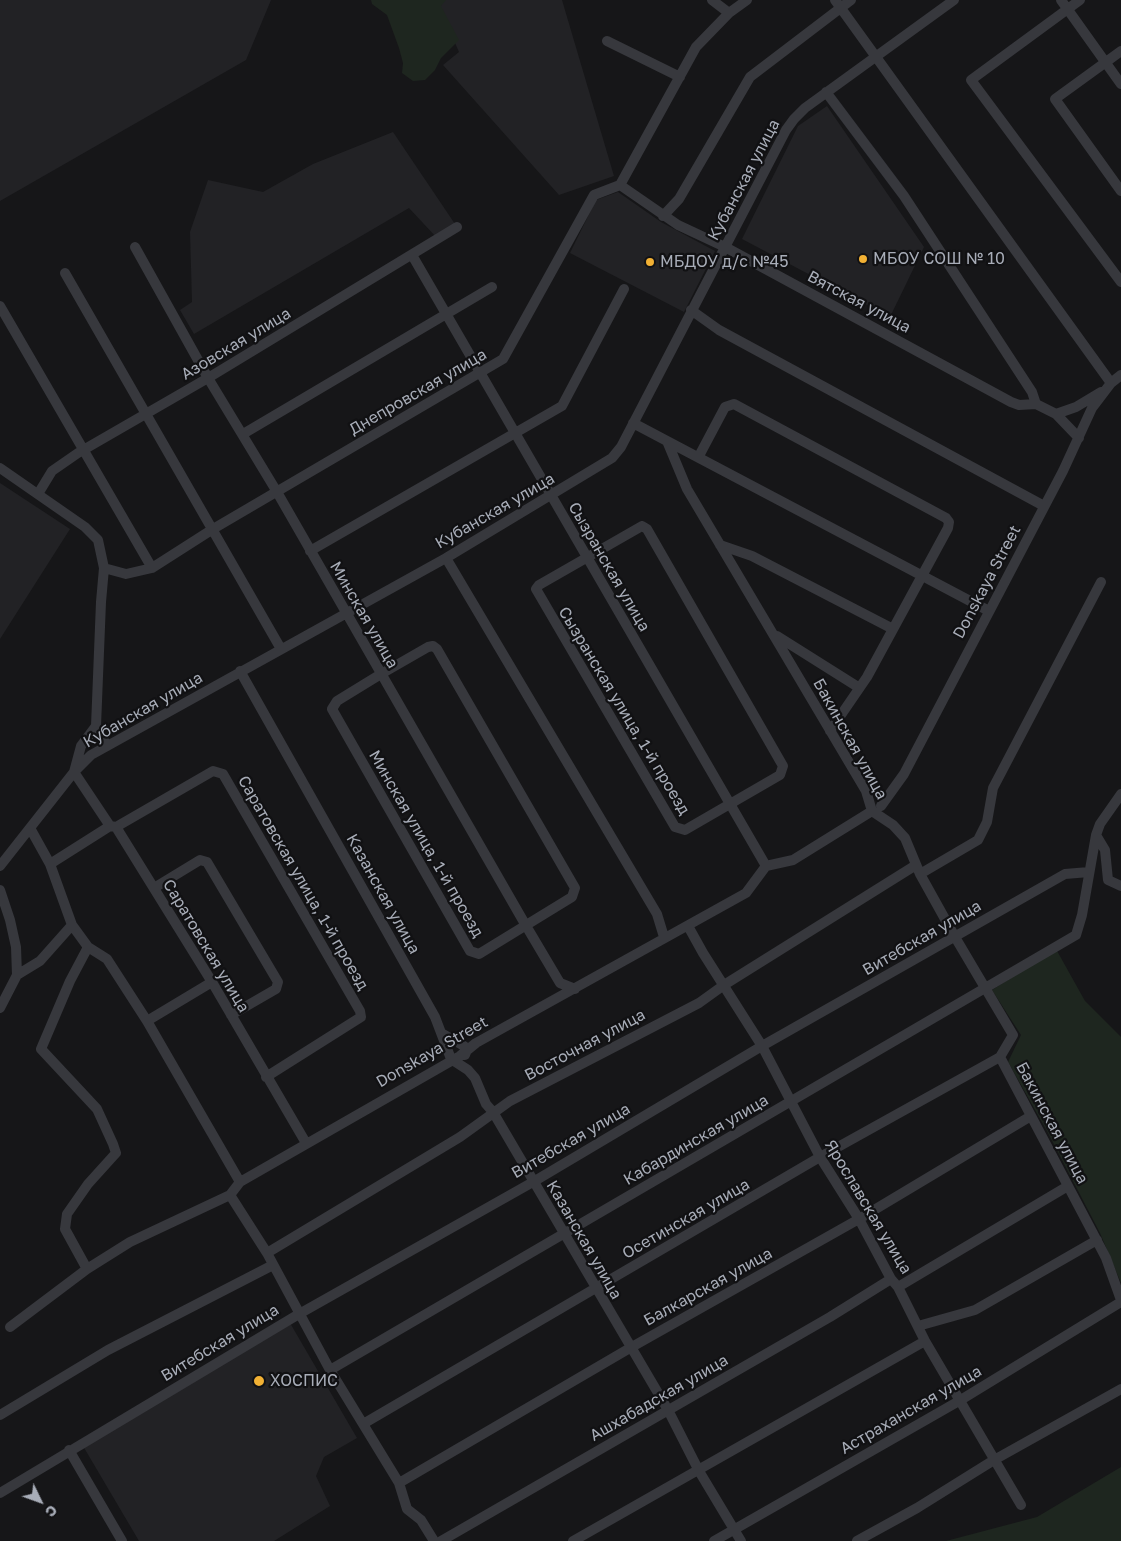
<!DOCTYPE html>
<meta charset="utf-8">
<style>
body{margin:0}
#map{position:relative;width:1121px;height:1541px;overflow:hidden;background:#161618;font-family:"Golos Text",sans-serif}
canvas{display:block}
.north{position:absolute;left:15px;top:1476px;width:50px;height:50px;-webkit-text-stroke:4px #111113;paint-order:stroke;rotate:132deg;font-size:14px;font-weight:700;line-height:20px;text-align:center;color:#a8adb8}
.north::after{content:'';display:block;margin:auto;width:18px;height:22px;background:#a8adb8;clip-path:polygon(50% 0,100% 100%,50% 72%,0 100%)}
</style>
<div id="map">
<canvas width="1121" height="1541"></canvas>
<div class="north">С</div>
</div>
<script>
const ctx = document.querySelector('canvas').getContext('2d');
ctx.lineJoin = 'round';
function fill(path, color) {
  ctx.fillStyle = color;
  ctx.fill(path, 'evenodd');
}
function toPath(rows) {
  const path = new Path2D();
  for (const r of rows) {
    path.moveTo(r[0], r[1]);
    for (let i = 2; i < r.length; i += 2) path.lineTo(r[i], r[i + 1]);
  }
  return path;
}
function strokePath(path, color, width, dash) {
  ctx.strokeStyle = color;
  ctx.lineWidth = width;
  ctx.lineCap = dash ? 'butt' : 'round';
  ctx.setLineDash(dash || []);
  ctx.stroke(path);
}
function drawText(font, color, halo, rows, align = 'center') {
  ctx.font = font + ' "Golos Text",sans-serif';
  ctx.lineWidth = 4.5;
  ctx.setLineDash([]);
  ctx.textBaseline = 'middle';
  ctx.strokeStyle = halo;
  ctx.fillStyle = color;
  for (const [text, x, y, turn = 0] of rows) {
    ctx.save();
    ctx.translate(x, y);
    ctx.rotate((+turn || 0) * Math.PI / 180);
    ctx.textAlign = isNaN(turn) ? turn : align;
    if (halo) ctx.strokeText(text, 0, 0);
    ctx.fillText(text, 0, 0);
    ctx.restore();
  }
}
const built = toPath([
 [0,0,271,0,246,60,0,201],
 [441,0,562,0,614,176,559,195,443,65,459,52,438,4],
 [827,106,924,247,890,317,742,239,798,126],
 [393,132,455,224,437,238,409,208,194,334,180,310,192,302,190,232,208,180,263,192,313,164],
 [618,192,661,222,715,251,684,312,570,253,596,200],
 [0,483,70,529,0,639],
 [290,1323,357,1438,324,1457,316,1476,330,1506,274,1541,139,1541,83,1446]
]);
const green = toPath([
 [371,0,446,0,441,6,459,40,441,58,435,70,425,80,413,81,402,73,403,63,399,48,387,15,372,4],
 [1056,949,1085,1001,1121,1037,1121,1283,1100,1233,1047,1131,1008,1062,1021,1035,992,990],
 [1121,1467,1121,1541,946,1541,1037,1517]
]);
const minor = toPath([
 [712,0,729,13],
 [835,0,1111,383],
 [1061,0,1121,84],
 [1080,0,971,80,1121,282],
 [607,41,680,77],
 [1121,51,1055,99,1121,191],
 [826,92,904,196,1032,392,1036,404],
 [620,185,678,225,725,247,1011,402,1019,405,1036,404,1056,414,1079,438],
 [663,216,679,199,750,77,851,0],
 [135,247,208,378,277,492,525,924,560,983,575,989],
 [412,255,766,866],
 [65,273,281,649],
 [0,306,152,568],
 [691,310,719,330,1044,506],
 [1056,414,1076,407,1101,392],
 [633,423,667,441,687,489,866,791,872,811,893,825,905,838,920,874,955,937,1013,1035,1000,1057,1106,1258,1121,1300],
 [243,434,492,287],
 [667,441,989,611],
 [699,456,725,407,734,404,946,518,949,522,948,528,867,677,830,731],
 [0,468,85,527,98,540,104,568,101,602,96,726,81,746,74,772,110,826,116,827,212,982,306,1143],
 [38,494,52,471,78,453,208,378,457,227],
 [642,526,647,529,783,766,780,775,685,830,675,827,536,589,539,585,642,526],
 [720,545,752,556,893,629],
 [310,551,562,406,624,289],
 [446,558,657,914,664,937],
 [104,568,126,574,152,568,213,529,503,359,594,195,620,185,696,47,729,13,747,0],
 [777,636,858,687],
 [433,646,437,649,575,888,572,897,479,954,470,951,332,709,337,701,381,674,428,647,433,646],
 [240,671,435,1017,451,1059,468,1070,475,1078,486,1104,493,1112,668,1410,699,1471,741,1541],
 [96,726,107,746],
 [881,806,904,774,1063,471,1092,408,1111,383,1121,375],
 [116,827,213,771,223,774,360,1011,361,1017,266,1077],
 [30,828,50,864,72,925,88,947,107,959,147,1021,240,1182],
 [1096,835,1105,850,1108,880,1121,886],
 [50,864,110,826],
 [0,866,74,772,91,755,446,558,612,458,621,447,786,130,794,119,805,108,954,0],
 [920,874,978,840,987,822,993,788,1101,582],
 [154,888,200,860,207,862,278,982,276,989,231,1015],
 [0,890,10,920,16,947,17,975,0,1008],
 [688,926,703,953,762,1046,820,1157,859,1219,891,1279,898,1287,925,1341,1021,1505],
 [17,975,40,961,72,925],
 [147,1021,212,982],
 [443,1034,464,1046,467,1050,465,1055],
 [230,1195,267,1253,330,1370,399,1483,407,1509,421,1520,434,1541],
 [267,1253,460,1137,510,1101,699,1003,724,985,916,865],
 [87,1269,65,1229,67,1214,88,1184,116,1153,113,1144,97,1109,41,1049,70,981,88,947],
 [898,1287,1068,1186],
 [918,1326,975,1310,1097,1240],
 [10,1327,87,1269,130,1242,230,1195,240,1182,460,1056,476,1043,746,893,766,866,793,860,872,811],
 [330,1370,1076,935,1082,915,1096,835,1100,824,1121,794],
 [0,1415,108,1350,273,1265],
 [363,1424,820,1157,1000,1057],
 [69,1450,122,1541],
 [399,1483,630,1348,859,1219,1031,1116],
 [0,1493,299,1314,533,1182,762,1046,1065,874,1089,872],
 [441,1541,830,1317,891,1279],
 [573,1541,925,1341],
 [714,1541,959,1401,1121,1302],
 [857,1541,917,1508,994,1460,1121,1389]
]);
const markers = [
 [863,259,5,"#f2b134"],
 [650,262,5,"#f2b134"],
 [259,1381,6,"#f2b134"]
];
const streetNames = [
 ["Кубанская улица",744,180,-62],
 ["Вятская улица",859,302,28],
 ["Азовская улица",236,344,-31],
 ["Днепровская улица",418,392,-30],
 ["Кубанская улица",495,511,-30],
 ["Сызранская улица",609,567,60],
 ["Donskaya Street",987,582,-62],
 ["Минская улица",364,615,60],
 ["Кубанская улица",143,710,-30],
 ["Сызранская улица, 1-й проезд",624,711,59],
 ["Бакинская улица",850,739,61],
 ["Минская улица, 1-й проезд",426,844,60],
 ["Саратовская улица, 1-й проезд",303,883,60],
 ["Казанская улица",383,894,61],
 ["Витебская улица",922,938,-30],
 ["Саратовская улица",206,946,59],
 ["Восточная улица",585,1045,-28],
 ["Donskaya Street",432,1052,-30],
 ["Бакинская улица",1052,1123,62],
 ["Кабардинская улица",696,1140,-30],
 ["Витебская улица",571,1141,-30],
 ["Ярославская улица",868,1207,59],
 ["Осетинская улица",686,1219,-30],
 ["Казанская улица",584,1240,60],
 ["Балкарская улица",708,1287,-29],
 ["Витебская улица",220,1343,-31],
 ["Ашхабадская улица",659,1398,-30],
 ["Астраханская улица",911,1410,-30]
];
const poiNames = [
 ["МБОУ СОШ № 10",873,259],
 ["МБДОУ д/с №45",660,262],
 ["ХОСПИС",270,1381]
];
fill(built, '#222225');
fill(green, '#1e261f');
strokePath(minor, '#37383d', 10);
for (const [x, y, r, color] of markers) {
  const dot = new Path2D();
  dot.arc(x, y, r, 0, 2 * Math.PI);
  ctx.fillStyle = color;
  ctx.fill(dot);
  strokePath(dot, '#111113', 2);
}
drawText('16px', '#a8adb8', '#111113', streetNames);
drawText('16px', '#a8adb8', '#111113', poiNames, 'left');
</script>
